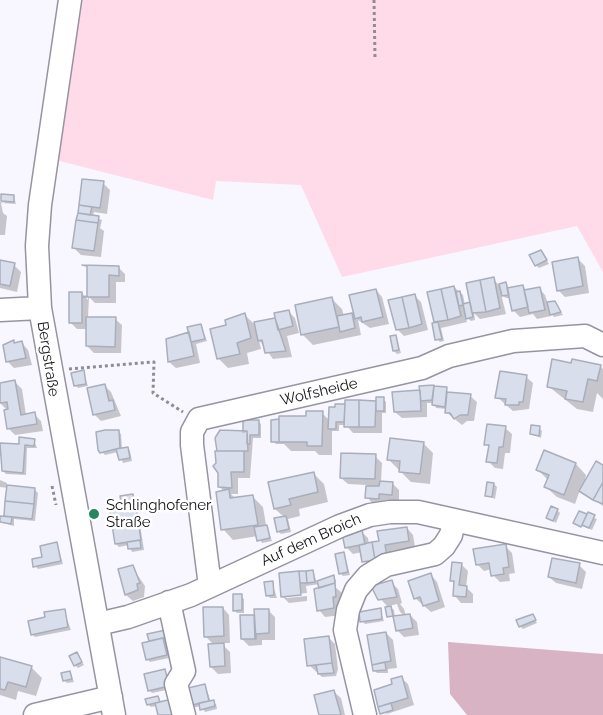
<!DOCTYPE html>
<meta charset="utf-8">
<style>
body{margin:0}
canvas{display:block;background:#f8f6ff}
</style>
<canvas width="603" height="715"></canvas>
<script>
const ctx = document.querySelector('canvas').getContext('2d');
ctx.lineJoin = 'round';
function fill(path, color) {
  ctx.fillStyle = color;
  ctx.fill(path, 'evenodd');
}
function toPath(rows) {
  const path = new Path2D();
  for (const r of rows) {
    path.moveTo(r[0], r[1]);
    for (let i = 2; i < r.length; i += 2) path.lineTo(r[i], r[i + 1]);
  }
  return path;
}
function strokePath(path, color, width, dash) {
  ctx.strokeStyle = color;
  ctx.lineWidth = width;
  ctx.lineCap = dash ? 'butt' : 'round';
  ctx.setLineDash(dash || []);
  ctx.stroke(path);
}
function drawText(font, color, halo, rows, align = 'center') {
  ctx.font = font + ' Raleway,sans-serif';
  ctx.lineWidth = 5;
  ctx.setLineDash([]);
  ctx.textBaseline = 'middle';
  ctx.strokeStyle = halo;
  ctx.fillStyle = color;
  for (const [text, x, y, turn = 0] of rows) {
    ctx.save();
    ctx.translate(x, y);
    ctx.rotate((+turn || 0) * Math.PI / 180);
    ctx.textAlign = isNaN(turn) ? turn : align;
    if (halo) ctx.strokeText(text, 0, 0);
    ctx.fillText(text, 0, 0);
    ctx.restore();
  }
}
const green = toPath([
 [80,0,603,0,603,272,577,226,342,277,301,185,216,181,213,200,56,160]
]);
const forest = toPath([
 [448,642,603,654,603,715,467,715,450,694]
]);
const shadow = toPath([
 [83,180,103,183,110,190,107,214,94,212,93,216,102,220,100,228,104,231,101,257,81,255,74,248],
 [14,197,16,204,1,203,3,213,7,216,5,235,0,235,0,202,5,203,2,200],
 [541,251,549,264,539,268,536,265],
 [578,259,585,266,589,293,565,297,558,290],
 [0,262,14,265,21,272,17,292,0,288],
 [88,267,118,267,125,274,125,282,116,282,116,303,95,303,89,297,88,318,115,319,122,325,121,353,94,353,87,346,88,329,77,329,70,322,82,293,88,300],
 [493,279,499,285,506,284,509,289,522,286,527,291,539,288,545,295,548,304,557,306,563,315,554,317,550,312,551,316,537,319,533,314,520,317,513,310,511,298,506,298,501,294,506,314,480,319,474,313,475,320,471,321,465,316,467,322,441,328,444,341,440,342,437,339,438,324,435,321,454,287,463,295,465,305,472,303],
 [376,290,382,297,389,324,370,328,358,320,361,335,313,345,302,334,332,299,342,309,344,316,351,315,357,320,351,296],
 [414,295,421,302,428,330,404,336,397,329],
 [288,311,295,318,299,333,287,336,292,357,273,359,259,340,261,349,247,353,249,364,228,368,218,358,228,327,245,315,254,324,277,319],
 [201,326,207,341,196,344,200,363,176,368,169,362,190,333],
 [396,337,401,353,397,354,394,351],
 [14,342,22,343,28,350,32,365,14,368,7,361],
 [600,366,603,369,603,399,597,393,593,412,577,409,548,386],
 [83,372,88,386,78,388,75,385],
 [526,377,533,383,529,409,513,411,497,397],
 [15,382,22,389,26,415,34,414,41,421,43,431,15,435,9,429,8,411,0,403,0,384],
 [105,386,111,392,121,416,101,421,94,414],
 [421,388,446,389,449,393,470,396,477,402,474,421,467,421,462,425,446,412,447,409,436,408,434,403,427,403,427,417,402,418,395,412,422,392],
 [383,399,386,402,386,413,382,413,382,433,353,433,346,425,339,425,339,431,332,431,332,455,319,455,315,451,291,451,284,444,276,444,273,441,308,418,322,413,330,421,346,406,346,402,378,402],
 [258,421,261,424,261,438,253,438,250,478,238,478,238,494,231,494,236,499,253,497,263,507,266,525,272,541,262,543,258,536,233,540,223,529,224,492,220,487,244,433],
 [505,428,512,434,510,453,505,453,503,469,495,468,488,461,490,448,486,444],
 [539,428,542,431,541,438,532,434],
 [118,431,121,434,122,449,127,448,130,451,132,461,123,463,118,452,105,455,102,452],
 [34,440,37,448,27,448,26,475,6,474,3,471,4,457,0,456,0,445,20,446],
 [423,443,433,453,430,484,411,482,389,460],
 [545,452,576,464,586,475,584,486,603,466,603,506,580,490,575,504,557,497,546,487,549,481,538,470],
 [375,456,382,463,381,482,392,483,399,490,399,501,385,500,385,505,373,504,367,497,367,485,348,484,341,478],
 [313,473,324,484,328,502,299,509,300,516,288,519,291,532,281,534,278,531,284,517,275,509],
 [0,480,7,483,7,487,35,490,38,493,35,521,14,519,14,526,0,522,5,518,8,488,0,487],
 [494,484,497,487,495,499,486,495],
 [133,496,136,499,144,550,132,552,129,545,119,547,116,544,121,497],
 [557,510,560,513,556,523,548,518],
 [580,513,597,519,592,530,575,523],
 [407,528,413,535,415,547,391,551,393,564,367,564,362,552,353,554,347,548,344,535,361,531,368,538,369,545,380,542],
 [57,544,63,564,38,569,35,566],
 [505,546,512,553,515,573,509,574,510,581,500,582,493,575,492,569,484,571,477,564],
 [344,554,350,575,343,576,340,573],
 [461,564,468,571,466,587,473,594,473,603,461,603,455,596,455,584,451,580],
 [579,565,586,572,582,589,556,583,549,577],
 [132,567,145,586,144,597,133,601,126,595],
 [313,571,317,583,333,577,336,580,335,587,341,592,341,615,325,617,319,610,320,584,306,586,307,593,286,595,286,598,307,596,307,601,289,603,282,596],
 [431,575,437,582,445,607,431,612,415,598],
 [391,582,398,589,402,603,400,604,404,609,406,616,410,615,417,622,419,635,404,637,397,630,395,618,388,616,387,606,374,592,372,587],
 [397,604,400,612,405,616,395,617,394,610,389,606],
 [272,583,277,598,270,598,267,595],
 [241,596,244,599,244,613,237,613,234,610],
 [223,608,229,615,230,643,221,643,230,652,231,673,218,674,211,667,214,645,205,636],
 [268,610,275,617,275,640,262,640,262,645,249,646,242,639,241,617,256,616],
 [380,610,384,621,365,624,362,621],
 [64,611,71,630,35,637,32,634],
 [532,615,537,623,523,629,520,626],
 [386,633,393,640,397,668,388,669,388,673,377,673,374,670],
 [168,635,169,640,166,641,169,658,150,662,147,659,151,642,149,636],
 [329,638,335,644,338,669,336,676,322,677,309,665],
 [77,654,84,665,78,668,75,665],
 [0,658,31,667,42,678,36,696,18,691,16,700,0,695],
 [165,671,171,689,152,693,149,690],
 [70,672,74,682,67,683,64,680],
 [401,678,408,684,414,705,384,715,387,713,385,711,394,685],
 [205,685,211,702,216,704,217,709,205,712,201,706,192,708,189,705],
 [334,692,341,698,345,715,321,715],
 [158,697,161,703,159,715,157,706,151,707,148,704]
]);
const building = toPath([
 [82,179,104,181,100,208,79,205,82,179],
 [1,194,14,195,14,202,1,201,1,194],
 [79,205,92,207,90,215,78,213,79,205],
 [78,213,99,216,98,223,76,220,78,213],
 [76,220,98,223,94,251,72,248,76,220],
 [541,250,547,260,535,266,529,255,541,250],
 [578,257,583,286,557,291,552,262,578,257],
 [0,260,15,263,10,286,0,284,0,260],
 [82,265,119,266,119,276,109,275,109,297,82,297,87,296,87,266,82,265],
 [494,277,500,308,486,312,480,280,494,277],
 [480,280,486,312,472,313,466,283,480,280],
 [506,282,509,295,502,296,499,284,506,282],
 [523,285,528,307,512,311,507,288,523,285],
 [454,286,461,316,448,320,441,289,454,286],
 [540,287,545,310,529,313,524,290,540,287],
 [376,289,383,317,362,322,361,317,355,319,349,295,376,289],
 [441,289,448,320,434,322,427,292,441,289],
 [460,291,463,305,459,306,456,292,460,291],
 [69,292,82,292,82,323,69,323,69,292],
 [415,294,422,324,409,328,402,297,415,294],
 [332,297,339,327,301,335,295,305,332,297],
 [402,297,409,328,396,330,388,300,402,297],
 [555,301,561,312,550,315,547,302,555,301],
 [470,302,473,317,466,319,463,304,470,302],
 [289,310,293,326,278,330,274,313,289,310],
 [245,313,251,338,237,343,240,354,217,359,210,329,226,325,225,320,245,313],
 [352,313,355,328,340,332,337,316,352,313],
 [86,317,116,317,115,347,86,346,86,317],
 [275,318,286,351,265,353,262,340,258,341,254,322,275,318],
 [438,322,442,339,435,340,432,323,438,322],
 [201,324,205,339,191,342,187,327,201,324],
 [189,332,194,356,168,362,166,339,189,332],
 [396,335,399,350,393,351,390,336,396,335],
 [14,340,14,343,22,341,26,358,6,362,3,345,14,340],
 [552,359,571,363,572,359,601,365,597,381,588,379,583,402,565,399,567,391,547,387,552,359],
 [84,370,86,384,74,386,71,373,84,370],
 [500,371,527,375,523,402,519,402,519,405,505,405,506,399,495,398,500,371],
 [15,380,21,415,35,412,37,424,7,429,4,410,8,409,7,402,0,403,0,383,15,380],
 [105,384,109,401,113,400,115,410,93,415,87,388,105,384],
 [434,385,432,400,421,401,419,386,434,385],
 [434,386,447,387,445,407,432,405,434,386],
 [420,390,421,411,394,412,392,392,420,390],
 [447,392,471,394,468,415,460,415,454,419,450,413,445,413,447,392],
 [376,397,384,397,384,411,376,411,376,397],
 [345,400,359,400,359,427,344,427,345,400],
 [359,400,376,401,375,427,359,427,359,400],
 [335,404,345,404,344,422,336,422,336,429,328,429,329,407,335,407,335,404],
 [306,411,323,411,322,446,307,446,307,442,279,442,279,416,306,416,306,411],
 [279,419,279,442,271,442,271,420,279,419],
 [243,420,259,420,259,435,250,435,250,444,247,444,247,431,243,432,243,420],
 [487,424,506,426,503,447,499,447,497,463,486,462,489,445,484,445,487,424],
 [531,425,540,426,539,436,530,434,531,425],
 [105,430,119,430,120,448,100,453,98,450,96,432,105,430],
 [220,430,247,431,248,451,217,451,215,438,220,430],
 [19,437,35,439,34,446,25,445,23,473,2,471,0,443,19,444,19,437],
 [390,438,424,442,420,474,399,472,400,461,387,460,390,438],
 [128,447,130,458,119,460,116,449,128,447],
 [544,450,576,463,564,495,544,487,549,475,536,470,544,450],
 [215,451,244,451,244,472,231,472,232,488,218,487,218,473,213,466,216,463,215,451],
 [341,453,376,454,375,479,340,478,341,453],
 [596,461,603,465,603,482,593,500,579,491,596,461],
 [314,472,318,492,289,499,291,505,274,509,268,482,314,472],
 [380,481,393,482,392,495,379,494,379,499,365,498,366,486,379,486,380,481],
 [487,482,494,483,492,497,485,496,487,482],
 [603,482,603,504,593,500,603,482],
 [7,485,35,488,34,504,5,501,7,485],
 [229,489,230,498,253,495,258,525,221,530,216,492,229,489],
 [133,494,134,501,121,503,120,496,133,494],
 [5,501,34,504,32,519,4,516,5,501],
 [135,501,138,521,112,525,109,505,135,501],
 [551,506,558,509,553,521,546,518,551,506],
 [579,511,587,514,581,527,573,523,579,511],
 [588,512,595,515,589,528,582,525,588,512],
 [0,516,12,517,11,524,0,522,0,516],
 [286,516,289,529,277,532,274,518,286,516],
 [138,521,141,540,115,544,112,525,138,521],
 [267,525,270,538,257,541,254,527,267,525],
 [407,527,409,541,385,545,387,557,375,560,372,542,379,541,377,531,407,527],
 [362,530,365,544,345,548,342,534,362,530],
 [140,540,141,548,128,549,127,542,140,540],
 [57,542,61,561,33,567,32,559,42,557,40,546,57,542],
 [372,542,375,560,362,562,359,545,372,542],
 [506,544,509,567,503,568,504,574,491,576,489,563,476,565,473,549,506,544],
 [344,552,348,572,339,574,335,554,344,552],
 [552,558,580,563,576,583,548,577,552,558],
 [452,562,462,563,459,585,467,586,466,597,453,596,454,581,450,581,452,562],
 [133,565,140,583,137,584,138,590,125,595,118,569,133,565],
 [313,570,315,582,307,583,306,571,313,570],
 [299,571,306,571,307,583,300,583,299,571],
 [299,571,301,595,281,597,279,573,299,571],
 [431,573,439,601,423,606,420,597,414,599,408,581,431,573],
 [334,575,335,583,319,588,317,581,334,575],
 [392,580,397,597,378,600,371,586,392,580],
 [273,581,274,595,266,596,264,582,273,581],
 [335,583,336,597,333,597,334,608,317,611,314,589,335,583],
 [233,594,242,594,242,610,233,611,233,594],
 [391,606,393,616,387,617,385,607,391,606],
 [203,607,223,607,224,636,204,637,203,607],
 [381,608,382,619,360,622,359,612,381,608],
 [65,609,68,627,31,635,28,621,45,617,44,612,65,609],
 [254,609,269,609,269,633,256,634,256,639,254,609],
 [410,614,413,628,396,631,393,616,410,614],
 [533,614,536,620,519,627,516,620,533,614],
 [240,615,254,615,255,639,241,639,240,615],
 [166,630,167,637,149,641,147,634,166,630],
 [386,632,391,661,372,665,367,635,386,632],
 [329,636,332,663,307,666,304,639,329,636],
 [163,638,167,655,146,660,142,643,163,638],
 [224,643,225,666,210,667,208,644,224,643],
 [77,652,82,662,74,666,69,656,77,652],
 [0,657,32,666,26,687,8,682,5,690,0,689,0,657],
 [385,662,386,670,373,671,372,665,385,662],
 [332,663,334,673,318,674,316,665,332,663],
 [165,669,169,686,148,691,144,674,165,669],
 [70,671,72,679,63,681,61,673,70,671],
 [402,676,408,698,378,707,374,690,392,684,391,679,402,676],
 [205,684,209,701,188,706,184,689,205,684],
 [334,690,341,715,319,715,314,695,334,690],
 [158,696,160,702,147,705,145,699,158,696],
 [172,699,176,715,158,715,155,703,172,699],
 [214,700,215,706,200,710,199,703,214,700],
 [391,703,393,710,380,714,378,707,391,703]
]);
const path = toPath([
 [374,0,375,58],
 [69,369,154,362,153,393,183,412],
 [52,486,56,505]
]);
const minor = toPath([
 [70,0,40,205,37,246,40,308,114,715],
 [0,310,40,308],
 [210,586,192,445,192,432,199,419,422,368,449,356,513,341,585,336,603,345],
 [169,602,184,671,176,684,184,715],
 [98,624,128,617,191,595,340,526,370,515,390,512,418,512,603,553],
 [35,715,111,697],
 [365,715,345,630,348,610,356,590,368,576,386,565,435,554,444,546,451,535,454,521]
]);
const markers = [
 [94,514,6,"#26865f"]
];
const streetNames = [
 ["Bergstraße",48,359,81],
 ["Wolfsheide",319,392,-13],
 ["Auf dem Broich",311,540,-24]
];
const poiNames = [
 ["Schlinghofener",106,505],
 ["Straße",106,522]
];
fill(green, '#ffdae9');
fill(forest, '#d8b3c3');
fill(shadow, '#0003');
fill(building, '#d9deed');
strokePath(building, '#a9aebc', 1.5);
strokePath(minor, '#9794a2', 25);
strokePath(path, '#8e8d94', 3, [3, 3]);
strokePath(minor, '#fff', 22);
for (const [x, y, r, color] of markers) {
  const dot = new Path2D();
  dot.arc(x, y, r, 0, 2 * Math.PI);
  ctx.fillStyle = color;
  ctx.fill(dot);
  strokePath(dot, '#fff', 2);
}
drawText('15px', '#131217', '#fff', streetNames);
drawText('15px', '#131217', '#fff', poiNames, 'left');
</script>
